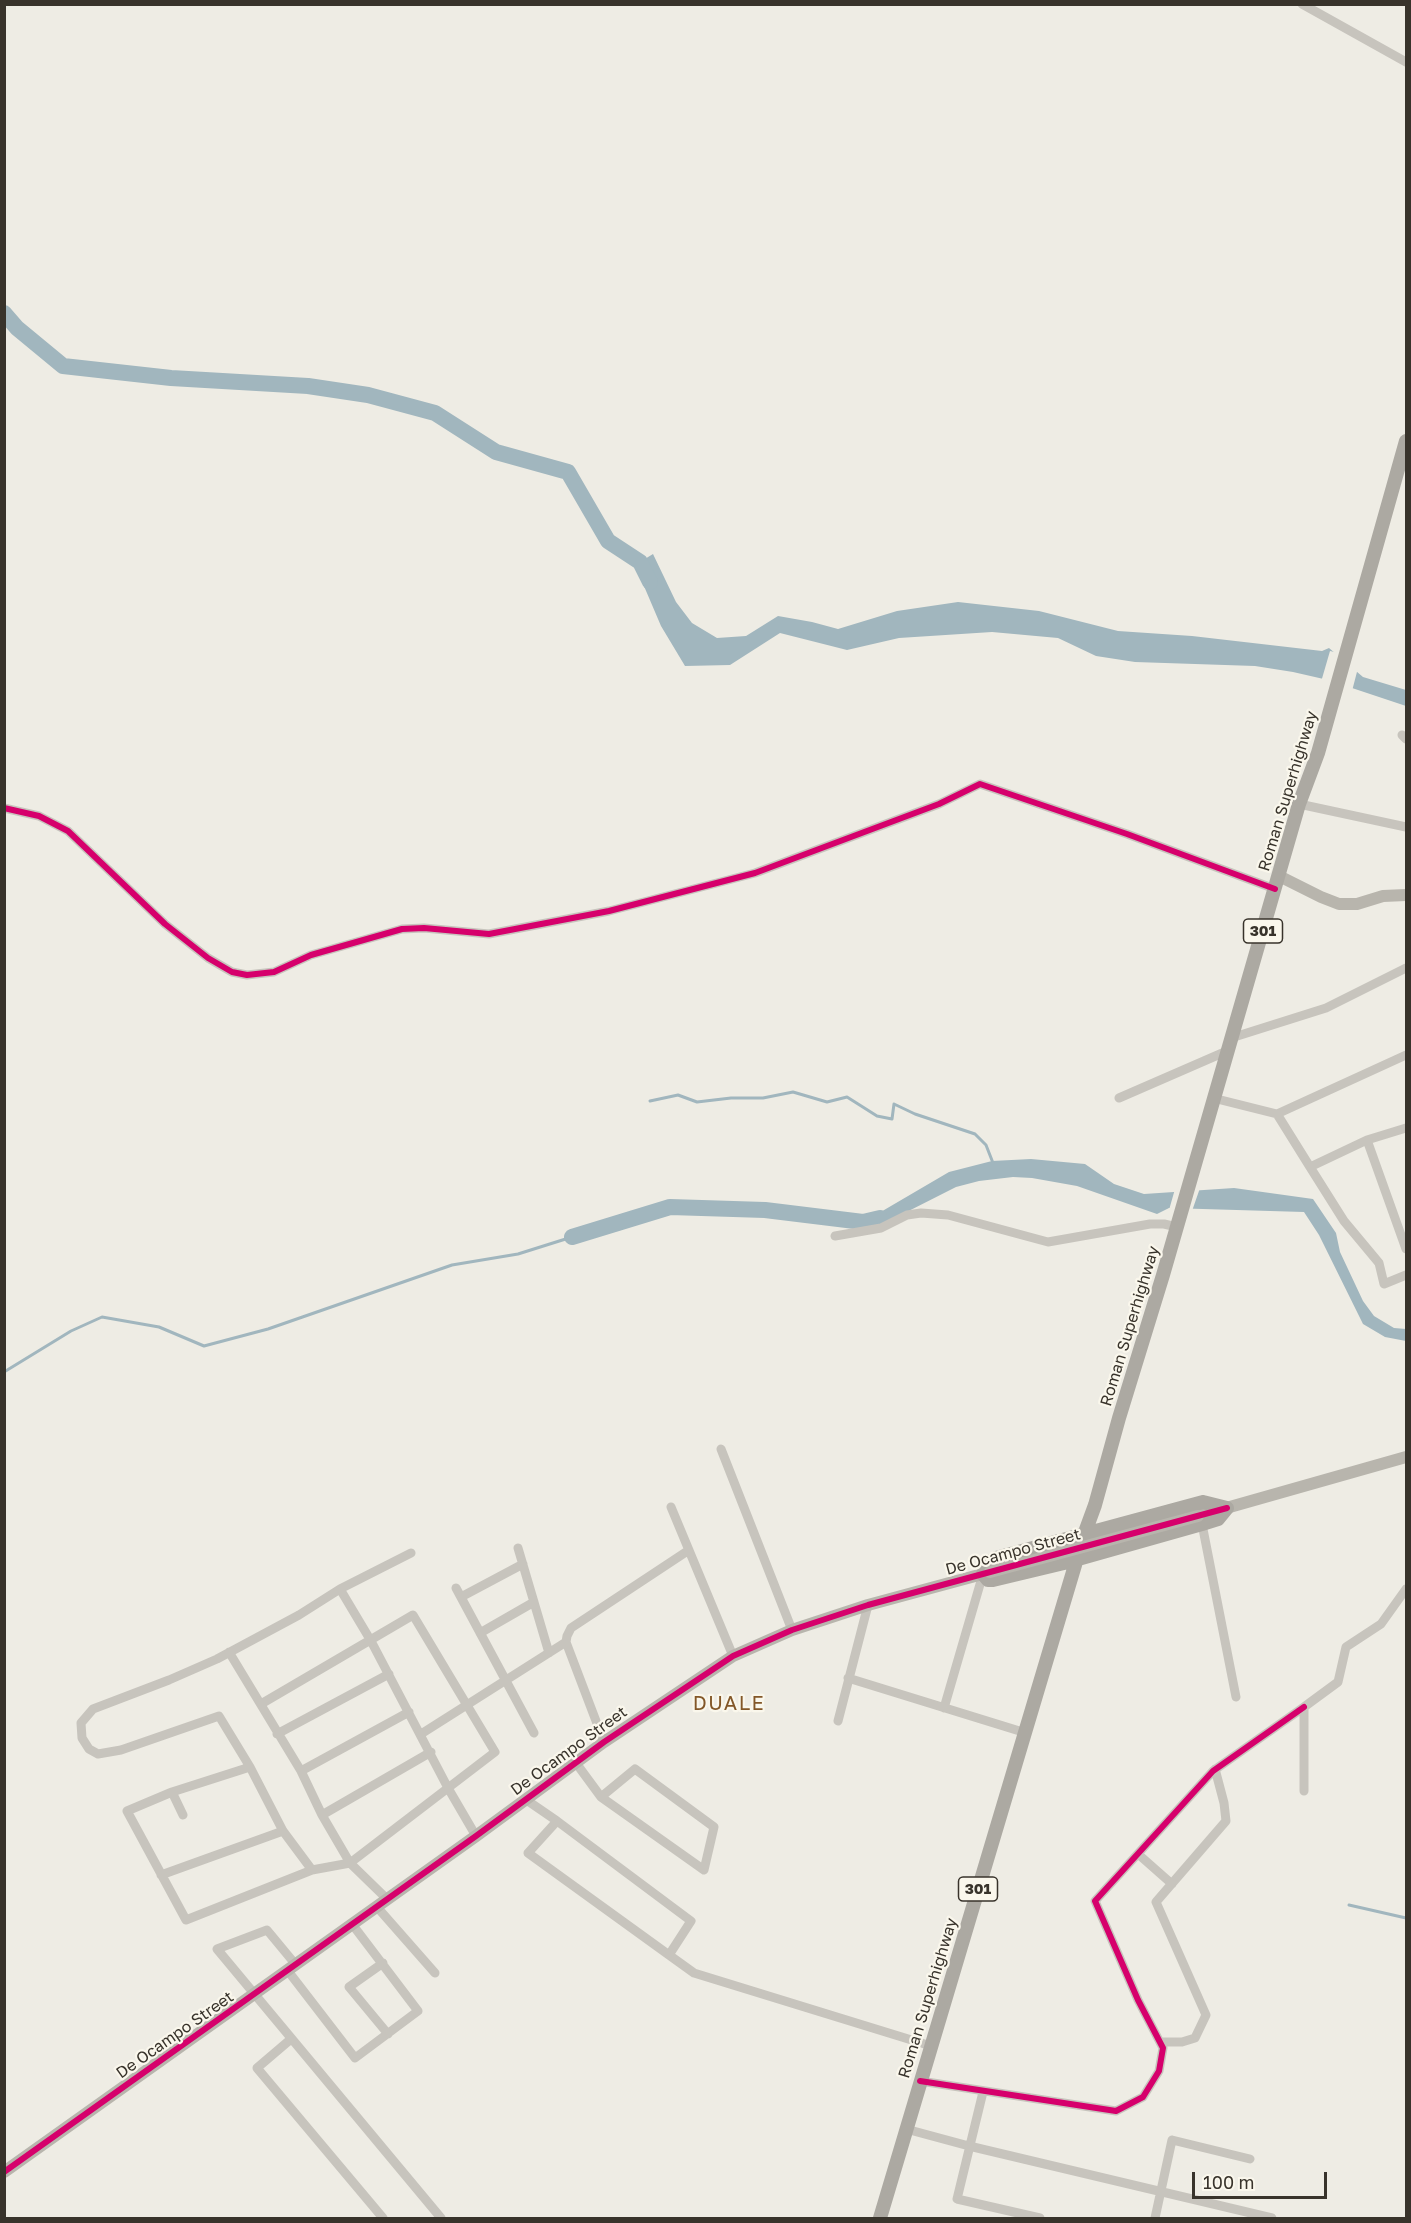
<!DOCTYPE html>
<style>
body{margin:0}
#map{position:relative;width:1411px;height:2223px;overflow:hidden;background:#eeece4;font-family:"Golos Text",sans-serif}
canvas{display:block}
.frame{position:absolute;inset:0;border:6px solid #38332b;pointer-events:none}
.scale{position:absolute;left:1192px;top:2172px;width:135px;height:27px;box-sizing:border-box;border:3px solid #38332b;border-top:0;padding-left:8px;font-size:18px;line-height:21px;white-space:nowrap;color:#38332b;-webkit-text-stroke:4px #faf7ec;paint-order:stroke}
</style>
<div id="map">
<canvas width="1411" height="2223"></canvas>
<div class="frame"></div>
<div class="scale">100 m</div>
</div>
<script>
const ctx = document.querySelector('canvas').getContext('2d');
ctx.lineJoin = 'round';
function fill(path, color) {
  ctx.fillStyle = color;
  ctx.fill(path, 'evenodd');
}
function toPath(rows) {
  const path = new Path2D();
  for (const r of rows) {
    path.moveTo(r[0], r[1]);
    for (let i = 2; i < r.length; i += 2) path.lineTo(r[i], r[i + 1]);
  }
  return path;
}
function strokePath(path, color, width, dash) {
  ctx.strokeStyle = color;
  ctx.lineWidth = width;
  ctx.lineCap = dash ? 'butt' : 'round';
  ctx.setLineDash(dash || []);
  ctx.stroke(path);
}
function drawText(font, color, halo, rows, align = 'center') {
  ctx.font = font + ' "Golos Text",sans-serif';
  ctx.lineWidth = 4.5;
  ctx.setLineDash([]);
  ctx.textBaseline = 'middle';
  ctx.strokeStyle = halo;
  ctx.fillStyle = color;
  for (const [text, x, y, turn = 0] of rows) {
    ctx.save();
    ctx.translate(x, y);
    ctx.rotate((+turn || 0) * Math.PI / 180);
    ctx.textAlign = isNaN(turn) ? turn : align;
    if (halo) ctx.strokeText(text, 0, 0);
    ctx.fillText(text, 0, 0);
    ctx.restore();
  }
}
const water = toPath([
 [653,554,676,602,692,623,717,638,746,636,778,616,812,622,838,629,897,611,958,602,1039,611,1118,631,1192,636,1322,651,1329,648,1363,677,1406,690,1406,706,1328,680,1293,672,1255,666,1135,662,1096,656,1058,638,992,632,899,638,847,650,780,633,730,665,685,666,661,626,635,565],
 [1031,1159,1085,1164,1114,1184,1144,1194,1234,1188,1313,1199,1336,1233,1340,1252,1363,1301,1374,1316,1394,1328,1406,1329,1406,1341,1385,1337,1363,1324,1319,1235,1304,1212,1169,1208,1157,1214,1077,1186,1032,1178,1013,1177,979,1181,956,1187,879,1226,859,1229,860,1217,879,1213,949,1172,992,1161]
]);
const pier = toPath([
 [1330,651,1339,653,1358,668,1352,691,1321,682],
 [1200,1188,1192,1211,1169,1210,1175,1189]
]);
const stream = toPath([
 [650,1101,678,1095,697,1102,731,1098,763,1098,793,1092,827,1102,847,1097,877,1116,892,1119,894,1104,915,1114,975,1134,986,1145,993,1163],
 [4,1372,71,1331,102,1317,159,1327,204,1346,268,1329,452,1265,518,1254,572,1237],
 [1349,1905,1406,1918]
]);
const river = toPath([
 [4,313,17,328,63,366,171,378,308,386,368,395,435,413,496,452,568,472,608,541,640,562,650,582],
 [572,1237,670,1207,765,1210,863,1222,880,1218]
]);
const street = toPath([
 [1302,4,1406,62],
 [1402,735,1406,739],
 [1299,804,1406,827],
 [4,808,39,816,68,831,165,924,208,958,232,972,247,975,274,972,311,955,402,929,424,928,489,934,609,911,755,873,939,804,980,784,1127,834,1275,889],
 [1231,1038,1326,1008,1406,968],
 [1119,1098,1227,1051],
 [1213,1098,1277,1114,1406,1055],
 [1277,1114,1310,1167,1367,1140,1406,1128],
 [1367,1140,1406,1249],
 [1310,1167,1344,1221,1379,1263,1384,1284,1406,1275],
 [835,1236,881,1228,907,1215,921,1213,948,1215,1048,1242,1150,1224,1164,1224,1177,1227],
 [721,1449,792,1630],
 [671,1507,733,1656],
 [1202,1524,1236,1697],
 [518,1548,549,1653],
 [456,1588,534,1733],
 [340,1589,371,1641,448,1788,476,1836],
 [461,1597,523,1564],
 [480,1633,534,1602],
 [229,1652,301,1771,322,1815,350,1863,387,1899],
 [848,1678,1026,1733],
 [944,1708,983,1574],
 [838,1721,868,1605],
 [277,1734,389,1674],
 [421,1734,566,1642],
 [604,1742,566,1642,567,1636,571,1628,689,1550],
 [576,1763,601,1797,704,1870,714,1827,635,1769,601,1797],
 [250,1767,172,1792,127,1811,186,1920,312,1870,350,1863,495,1752,413,1615,261,1704],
 [301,1771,409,1712],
 [1304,1791,1304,1707,1338,1682,1346,1647,1381,1624,1406,1589],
 [172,1792,183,1815],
 [525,1799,557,1821,691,1921,669,1955,528,1853,557,1821],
 [322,1815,431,1752],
 [1138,1854,1172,1884],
 [312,1870,283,1831,250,1767,219,1716,121,1750,98,1754,89,1749,82,1738,81,1723,93,1709,169,1680,217,1659,299,1615,340,1589,411,1553],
 [161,1875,283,1831],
 [377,1907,435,1973],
 [669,1955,694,1973,931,2046],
 [383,1963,349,1987,388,2034],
 [296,1965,267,1930,217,1949,441,2218],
 [288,1971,355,2058,418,2011,352,1924],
 [291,2039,257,2068,383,2218],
 [1160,2042,1182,2042,1195,2038,1206,2015,1156,1902,1226,1821,1224,1803,1215,1769],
 [920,2081,1116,2111,1143,2097,1159,2071,1163,2048,1138,2000,1095,1901,1213,1771,1304,1707],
 [983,2092,957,2199,1040,2218],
 [906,2129,969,2146,1272,2218],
 [1155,2218,1172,2140,1250,2159]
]);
const secondary = toPath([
 [1279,876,1321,897,1339,904,1357,904,1383,896,1406,895],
 [1198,1516,1406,1457],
 [4,2172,476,1836,604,1742,733,1656,792,1630,868,1605,990,1572]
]);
const primary = toPath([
 [1203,1502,1227,1508,1218,1519,1202,1524,1064,1563,993,1580,988,1580,983,1574,989,1562,996,1558,1203,1502],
 [880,2218,1084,1535,1095,1505,1119,1418,1163,1275,1299,804,1318,753,1406,441]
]);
const secondaryBridge = toPath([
 [990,1572,1198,1516]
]);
const cycleway = toPath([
 [4,808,39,816,68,831,165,924,208,958,232,972,247,975,274,972,311,955,402,929,424,928,489,934,609,911,755,873,939,804,980,784,1127,834,1275,889],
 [920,2081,1116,2111,1143,2097,1159,2071,1163,2048,1138,2000,1095,1901,1213,1771,1304,1707],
 [4,2172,476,1836,604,1742,733,1656,792,1630,868,1605,1227,1508]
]);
const shields = [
 [1263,931,39],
 [978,1889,39]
];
const shieldNames = [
 ["301",1263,931],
 ["301",978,1889]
];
const streetNames = [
 ["Roman Superhighway",1288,791,-73],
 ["Roman Superhighway",1130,1326,-73],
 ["De Ocampo Street",1013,1552,-15],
 ["De Ocampo Street",569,1751,-36],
 ["Roman Superhighway",928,1998,-73],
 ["De Ocampo Street",175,2035,-35]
];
const quarterNames = [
 ["DUALE",729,1704]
];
fill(water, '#a1b6be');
fill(pier, '#eeece4');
strokePath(stream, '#a1b6be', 3);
strokePath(river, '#a1b6be', 16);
strokePath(street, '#c7c4bd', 9);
strokePath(secondary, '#b8b5ad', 12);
strokePath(primary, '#aca9a2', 14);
strokePath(secondaryBridge, '#b8b5ad', 12);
strokePath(cycleway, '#d6006c', 6);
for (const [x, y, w] of shields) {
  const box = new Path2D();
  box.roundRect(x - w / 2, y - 12, w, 24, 4.5);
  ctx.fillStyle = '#faf7ec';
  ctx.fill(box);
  strokePath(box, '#38332b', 1.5);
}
drawText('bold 15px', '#38332b', null, shieldNames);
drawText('16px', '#38332b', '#faf7ec', streetNames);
ctx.letterSpacing = '1.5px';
drawText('20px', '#835728', '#faf7ec', quarterNames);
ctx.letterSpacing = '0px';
</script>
